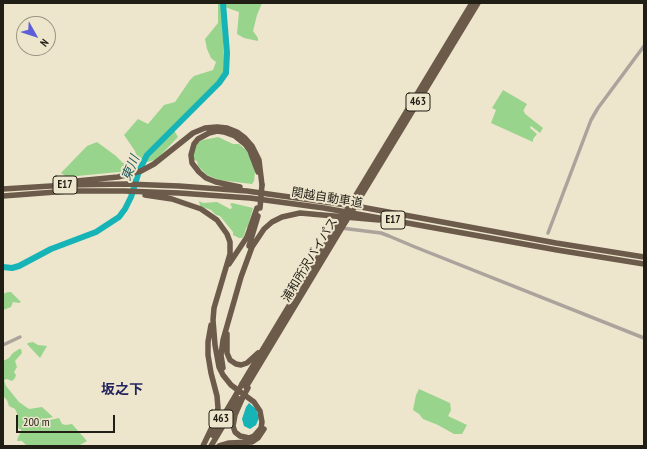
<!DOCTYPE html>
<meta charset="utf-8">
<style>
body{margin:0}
#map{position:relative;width:647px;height:449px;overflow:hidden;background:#ede5cc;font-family:"PT Sans Narrow",sans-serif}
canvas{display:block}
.frame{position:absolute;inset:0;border:4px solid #211e15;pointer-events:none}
.north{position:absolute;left:16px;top:16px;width:40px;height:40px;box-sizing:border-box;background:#ede5cc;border:1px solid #9b9583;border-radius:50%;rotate:129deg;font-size:11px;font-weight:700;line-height:16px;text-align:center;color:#211e15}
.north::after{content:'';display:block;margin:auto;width:14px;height:18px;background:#5e5fd8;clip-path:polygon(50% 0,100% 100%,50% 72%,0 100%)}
.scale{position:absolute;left:16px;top:415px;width:99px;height:18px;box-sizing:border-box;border:2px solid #211e15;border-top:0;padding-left:5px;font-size:12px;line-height:14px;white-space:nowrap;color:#211e15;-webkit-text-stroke:3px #ede5cc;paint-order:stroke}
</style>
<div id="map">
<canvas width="647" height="449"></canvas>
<div class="frame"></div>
<div class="north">N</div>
<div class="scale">200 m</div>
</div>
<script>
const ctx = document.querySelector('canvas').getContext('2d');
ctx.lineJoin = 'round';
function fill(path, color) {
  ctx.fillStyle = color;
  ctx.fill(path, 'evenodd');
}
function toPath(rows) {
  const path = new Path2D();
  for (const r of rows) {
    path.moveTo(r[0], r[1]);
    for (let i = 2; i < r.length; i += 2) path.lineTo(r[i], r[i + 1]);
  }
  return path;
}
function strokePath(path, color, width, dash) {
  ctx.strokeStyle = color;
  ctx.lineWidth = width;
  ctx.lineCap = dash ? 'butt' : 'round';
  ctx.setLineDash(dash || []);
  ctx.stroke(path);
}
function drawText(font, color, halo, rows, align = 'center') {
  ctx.font = font + ' "PT Sans Narrow","Noto Sans JP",sans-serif';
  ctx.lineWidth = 4;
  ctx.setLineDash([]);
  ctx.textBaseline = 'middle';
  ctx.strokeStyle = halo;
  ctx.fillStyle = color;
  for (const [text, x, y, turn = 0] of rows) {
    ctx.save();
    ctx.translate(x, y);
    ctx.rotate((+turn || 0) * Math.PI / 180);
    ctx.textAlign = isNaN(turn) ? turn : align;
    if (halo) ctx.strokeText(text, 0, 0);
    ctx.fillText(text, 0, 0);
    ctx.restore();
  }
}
const green = toPath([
 [218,3,262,3,257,15,253,31,258,38,258,41,244,38,237,34,239,12,225,7,222,23,225,73,219,81,172,127,178,137,156,160,147,162,140,162,129,171,67,177,61,173,87,146,97,142,116,156,123,163,128,164,136,154,135,151,124,135,138,119,148,124,164,105,175,102,190,80,194,76,213,70,216,62,211,58,207,49,205,39,218,23],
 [503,90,527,104,523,111,525,112,524,113,543,128,540,133,531,126,530,128,537,134,533,139,533,142,491,123,496,110,492,108],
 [218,137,233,144,239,144,246,150,252,160,255,172,254,181,252,184,219,180,207,175,198,166,197,161,194,160,193,152,195,147,199,142,203,140],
 [199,201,203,203,217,202,230,209,231,209,232,207,230,204,232,203,253,208,248,226,246,228,244,236,242,238,239,238,233,235,233,232,220,216,216,215,211,210,200,206],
 [8,292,11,292,21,302,19,303,13,302,11,307,3,310,3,294],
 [33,342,38,345,47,346,40,358,27,344,28,343],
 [19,349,21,349,22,353,15,361,17,367,14,372,16,375,15,378,12,381,7,379,4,380,6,386,19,402,29,409,42,407,53,417,33,422,27,425,28,427,36,423,59,418,62,424,66,425,72,424,87,441,80,445,75,446,27,446,22,441,17,441,18,437,21,432,21,429,19,429,16,421,17,413,15,409,9,406,7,400,3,396,3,361,9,358,13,353],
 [419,389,450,403,451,410,448,416,467,425,462,434,454,434,438,425,423,419,419,414,413,410,416,395]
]);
const water = toPath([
 [249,403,256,409,259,418,256,425,250,429,244,426,242,419,246,407]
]);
const river = toPath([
 [3,267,12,268,19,266,51,249,96,232,119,217,125,209,131,197,139,171,147,155,219,83,226,73,227,53,223,3]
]);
const minor = toPath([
 [341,228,381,233,389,236,415,247,644,338],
 [548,233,591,120,598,108,644,46],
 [3,345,20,337]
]);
const highway = toPath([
 [66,182,118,177,141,171,154,164,193,133,205,128,217,127,227,128,237,132,245,138,252,146,259,160,262,185],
 [240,187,216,182,206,178,199,172,192,163,191,155,194,144,198,139,209,133,217,131,224,132,235,136,245,144,250,151,258,172],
 [3,189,67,185,126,184,179,186,247,191,361,207,556,243,644,257],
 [145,195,172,199,201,209,217,220,227,234,230,242,230,254,214,308,213,320,215,345,219,367,223,375,231,385,254,402,260,411,262,422,261,428,254,436,249,438,240,436,235,432,233,426,235,415,243,397],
 [3,196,69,191,124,191,179,193,250,198,324,208,557,250,644,264],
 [353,200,472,3],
 [358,201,478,3],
 [249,246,258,216],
 [229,264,247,237,257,208],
 [227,334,227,353,230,360,236,364,241,365,247,363,258,353],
 [223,368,221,355,223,340,241,277,252,247,264,229,272,222,282,217,300,213,379,220],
 [242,384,340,221],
 [246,387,346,221],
 [212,435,237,393],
 [203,446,214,423,218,408,217,396,211,373,208,355,208,342,211,325],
 [211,446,239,399],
 [219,446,229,443,252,442,258,438,264,429]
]);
const highwayBridge = toPath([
 [260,208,262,185],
 [340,221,353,200],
 [346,221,358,201],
 [237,393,242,384],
 [243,397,248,388]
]);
const shields = [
 [418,102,24],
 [65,185,24],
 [393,220,24],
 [221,419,24]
];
const shieldNames = [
 ["463",418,102],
 ["E17",65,185],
 ["E17",393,220],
 ["463",221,419]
];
const streetNames = [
 ["関越自動車道",327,198,9],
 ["浦和所沢バイパス",310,260,-59]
];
const waterNames = [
 ["東川",131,168,-68]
];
const quarterNames = [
 ["坂之下",122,390]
];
fill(green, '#98d48c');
fill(water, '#16b3b7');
strokePath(river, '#16b3b7', 6);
strokePath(minor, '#aca49c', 3.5);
strokePath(highway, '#6c5a4a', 5.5);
strokePath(highwayBridge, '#6c5a4a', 5.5);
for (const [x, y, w] of shields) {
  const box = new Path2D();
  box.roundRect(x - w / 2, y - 9, w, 18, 3);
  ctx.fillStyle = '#ede5cc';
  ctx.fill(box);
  strokePath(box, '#211e15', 1);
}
drawText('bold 11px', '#211e15', null, shieldNames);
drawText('12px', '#211e15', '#ede5cc', streetNames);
drawText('italic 13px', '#245c5e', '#ede5cc', waterNames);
drawText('bold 14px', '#23245d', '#ede5cc', quarterNames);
</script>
